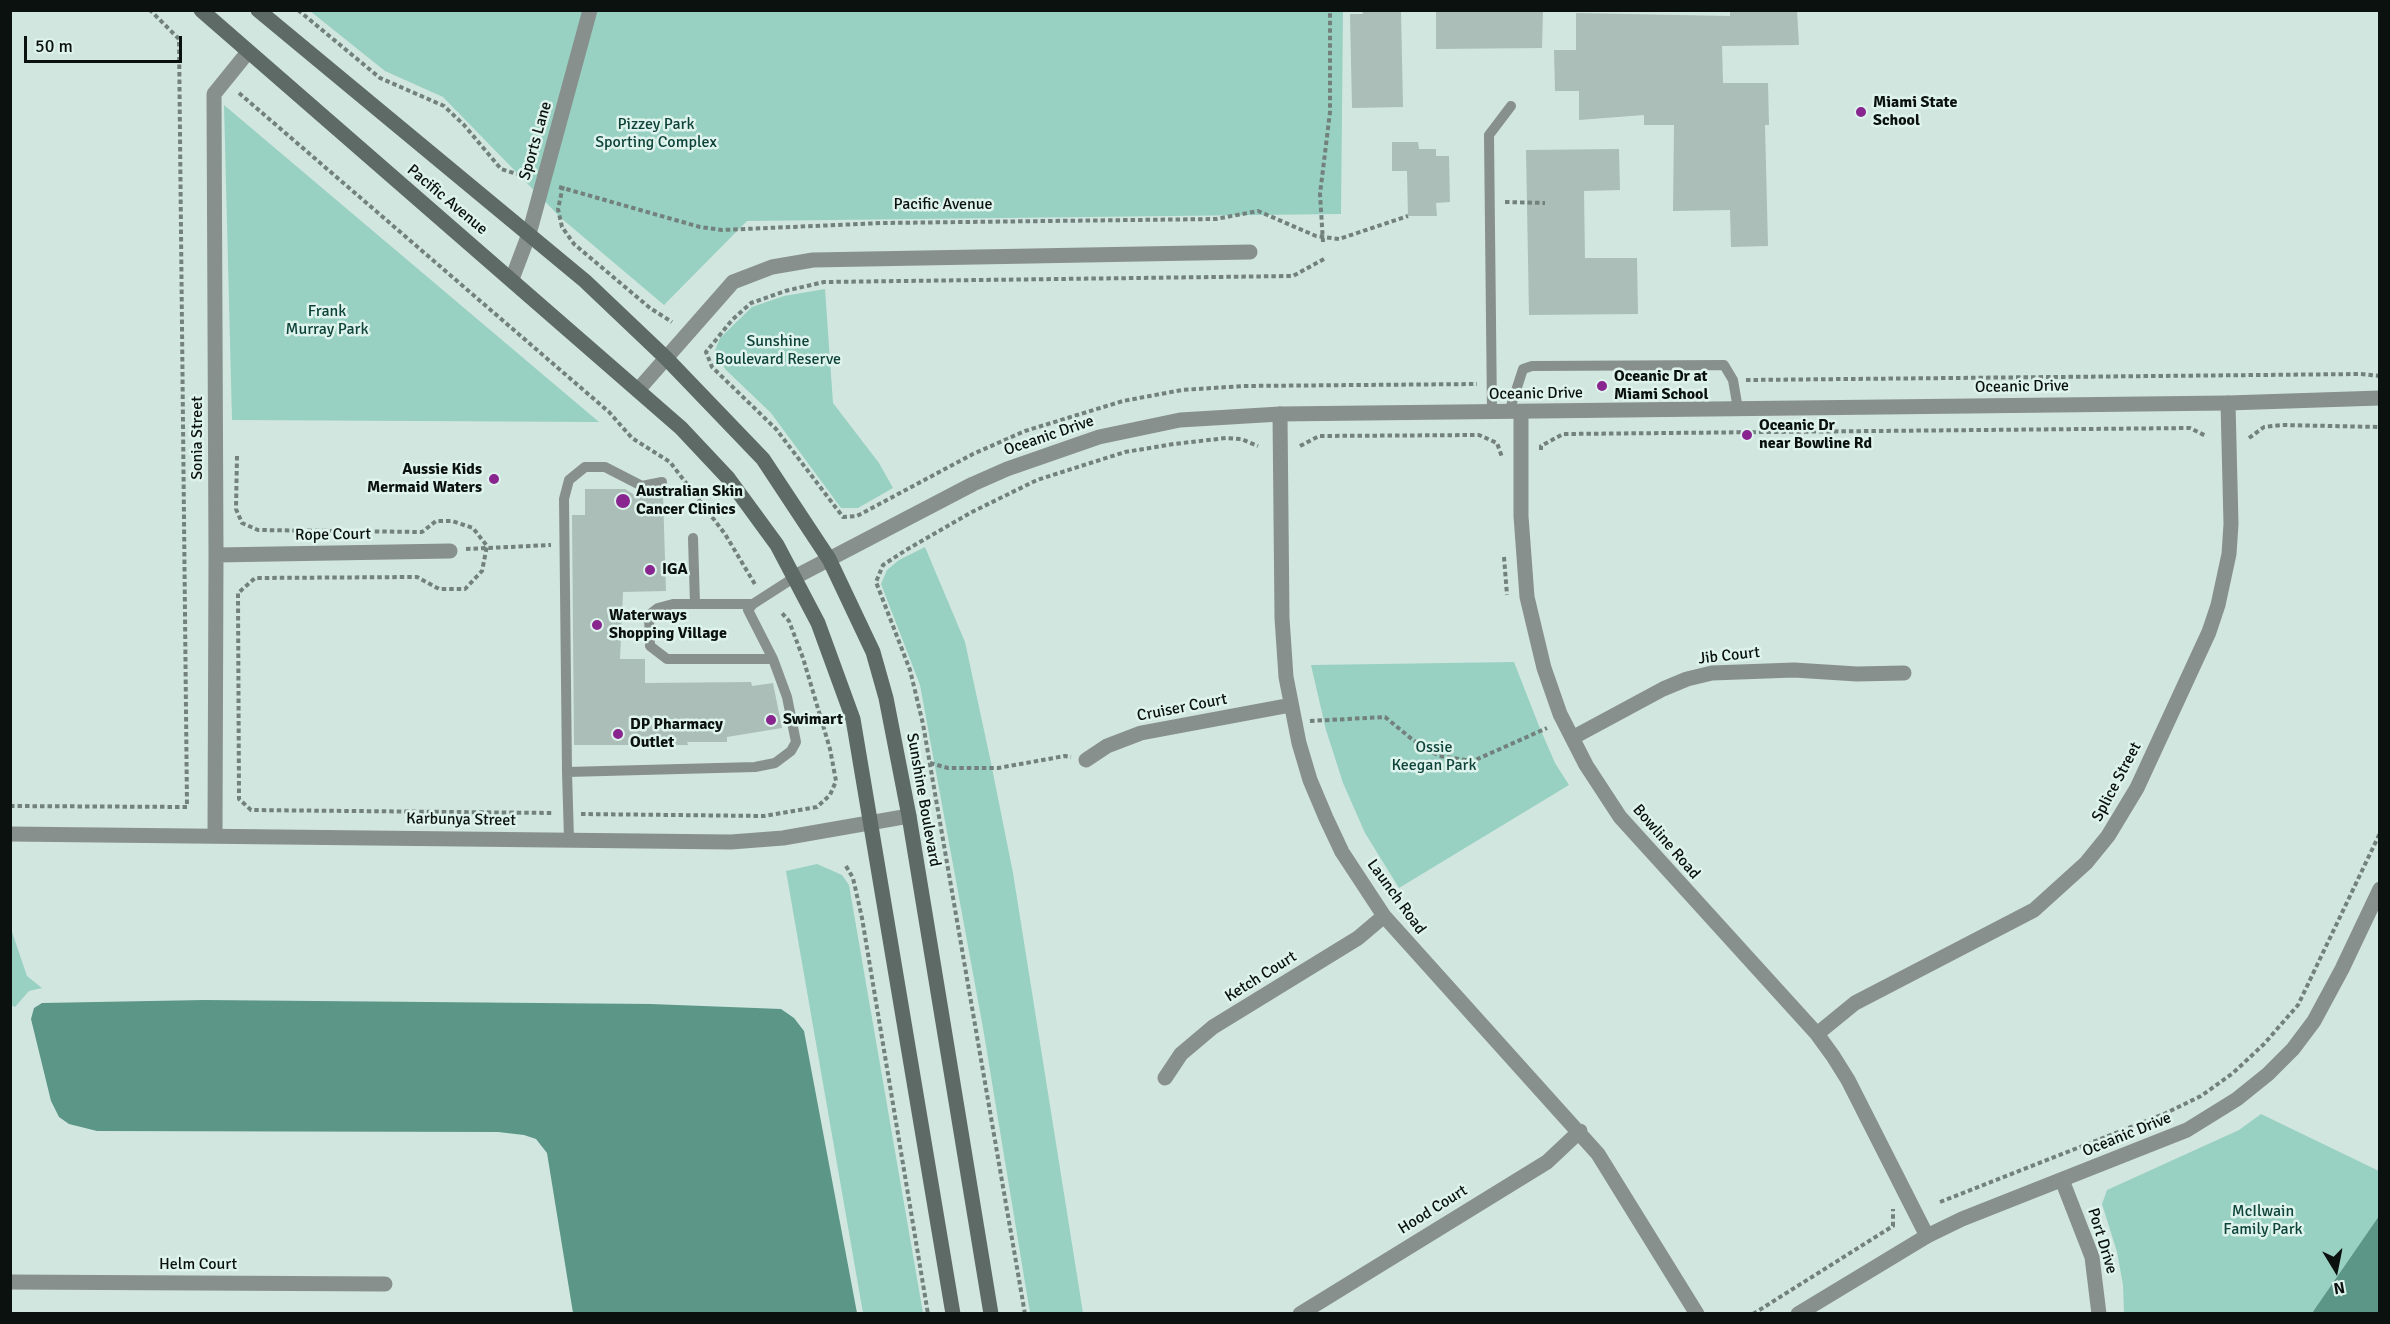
<!DOCTYPE html>
<style>
body{margin:0}
#map{position:relative;width:2390px;height:1324px;overflow:hidden;background:#d2e6e0;font-family:Signika,sans-serif}
canvas{display:block}
.frame{position:absolute;inset:0;border:12px solid #0a110f;pointer-events:none}
.north{position:absolute;left:2306px;top:1240px;width:60px;height:60px;-webkit-text-stroke:4px #dff3ed;paint-order:stroke;rotate:170deg;font-size:16px;font-weight:700;line-height:24px;text-align:center;color:#0a110f}
.north::after{content:'';display:block;margin:auto;width:21px;height:27px;background:#0a110f;clip-path:polygon(50% 0,100% 100%,50% 72%,0 100%)}
.scale{position:absolute;left:24px;top:36px;width:158px;height:27px;box-sizing:border-box;border:3px solid #0a110f;border-top:0;padding-left:8px;font-size:18px;line-height:21px;white-space:nowrap;color:#0a110f;-webkit-text-stroke:4px #dff3ed;paint-order:stroke}
</style>
<div id="map">
<canvas width="2390" height="1324"></canvas>
<div class="frame"></div>
<div class="north">N</div>
<div class="scale">50 m</div>
</div>
<script>
const ctx = document.querySelector('canvas').getContext('2d');
ctx.lineJoin = 'round';
function fill(path, color) {
  ctx.fillStyle = color;
  ctx.fill(path, 'evenodd');
}
function toPath(rows) {
  const path = new Path2D();
  for (const r of rows) {
    path.moveTo(r[0], r[1]);
    for (let i = 2; i < r.length; i += 2) path.lineTo(r[i], r[i + 1]);
  }
  return path;
}
function strokePath(path, color, width, dash) {
  ctx.strokeStyle = color;
  ctx.lineWidth = width;
  ctx.lineCap = dash ? 'butt' : 'round';
  ctx.setLineDash(dash || []);
  ctx.stroke(path);
}
function drawText(font, color, halo, rows, align = 'center') {
  ctx.font = font + ' Signika,sans-serif';
  ctx.lineWidth = 5;
  ctx.setLineDash([]);
  ctx.textBaseline = 'middle';
  ctx.strokeStyle = halo;
  ctx.fillStyle = color;
  for (const [text, x, y, turn = 0] of rows) {
    ctx.save();
    ctx.translate(x, y);
    ctx.rotate((+turn || 0) * Math.PI / 180);
    ctx.textAlign = isNaN(turn) ? turn : align;
    if (halo) ctx.strokeText(text, 0, 0);
    ctx.fillText(text, 0, 0);
    ctx.restore();
  }
}
const green = toPath([
 [310,11,1343,11,1341,214,747,221,664,305,561,218,443,97,385,71],
 [224,105,599,422,232,420],
 [825,289,833,403,879,463,893,488,858,508,841,508,771,413,726,370,714,353,720,338,752,307,784,296],
 [925,547,965,642,990,758,1013,873,1083,1313,1030,1313,983,1028,920,685,881,584,887,570,899,560],
 [1514,662,1539,726,1555,763,1569,785,1399,888,1365,833,1343,783,1326,730,1311,665],
 [817,864,842,875,849,885,923,1313,863,1313,786,871],
 [11,929,27,976,42,988,29,991,15,1007,11,1005],
 [2261,1114,2379,1171,2379,1216,2312,1313,2124,1313,2123,1285,2117,1252,2102,1204,2107,1190,2239,1130]
]);
const water = toPath([
 [204,1000,651,1004,781,1009,794,1018,804,1031,857,1313,573,1313,547,1153,536,1139,524,1135,498,1132,97,1131,69,1124,59,1117,51,1101,31,1019,34,1008,42,1003],
 [2379,1216,2379,1313,2312,1313,2370,1229]
]);
const building = toPath([
 [1362,10,1401,10,1403,107,1352,108,1350,14,1363,14],
 [1436,10,1543,10,1542,48,1436,49],
 [1730,10,1797,10,1799,45,1722,46,1723,83,1768,83,1769,125,1765,125,1768,246,1731,247,1730,210,1673,211,1674,125,1644,125,1644,115,1579,120,1579,91,1555,91,1554,50,1576,50,1576,13,1730,16],
 [1392,142,1418,142,1419,149,1436,149,1436,156,1449,156,1450,202,1436,203,1437,216,1408,216,1407,171,1392,171],
 [1619,149,1620,190,1584,191,1585,258,1637,258,1638,314,1529,315,1526,150],
 [585,489,625,489,636,496,663,496,666,591,623,592,620,659,645,659,645,683,751,682,752,686,773,683,782,728,727,737,727,742,687,742,688,745,574,745,572,515,585,515]
]);
const path = toPath([
 [298,10,380,78,444,106,464,125,501,169,517,174],
 [239,93,609,412,632,438,670,462,725,534,756,586],
 [563,186,558,209,562,227,574,244,650,308,672,322],
 [559,187,700,227,722,230,882,223,1216,219,1258,211,1316,236,1339,239,1408,216],
 [1505,202,1545,203],
 [1323,242,1320,194,1330,112,1330,10],
 [1324,259,1293,276,824,282,785,291,751,303,732,320,706,352,712,367,776,429,843,517,857,516,973,454,1025,431,1123,401,1182,390,1243,386,1477,384],
 [1746,380,2361,374,2380,376],
 [2249,438,2264,427,2282,425,2380,427],
 [1300,446,1319,436,1479,435,1497,443,1502,457],
 [1541,450,1541,446,1563,434,2190,428,2206,436],
 [237,456,236,509,242,523,258,530,422,532,436,521,452,521,473,528,487,546,482,571,465,589,439,589,417,577,255,578,238,593,239,799,251,810,553,813],
 [466,549,551,545],
 [1504,557,1507,595],
 [1310,721,1385,717,1413,740,1439,756,1473,761,1547,728],
 [930,763,948,768,998,768,1065,756,1071,757],
 [10,806,187,807,179,39,150,10],
 [581,814,764,816,817,807,830,795,836,781,830,749,803,658,789,621,781,612],
 [846,866,853,878,862,918,928,1314],
 [1940,1202,2164,1114,2201,1096,2233,1073,2264,1044,2298,1005,2380,833],
 [1025,1314,923,724,910,670,876,582,883,565,906,550,972,512,1037,480,1125,452,1174,444,1226,438,1241,439,1258,446],
 [1753,1314,1893,1226,1893,1209]
]);
const service = toPath([
 [1509,412,1523,369,1532,366,1724,365,1733,380,1738,409],
 [1492,413,1489,135,1511,106],
 [693,538,695,604],
 [753,604,673,604,658,608,649,615,650,646,667,659,773,659],
 [567,772,564,499,569,480,585,467,605,467,642,486,662,482],
 [569,839,567,772,755,767,775,763,791,751,796,742,787,697,773,659,748,610,753,604,795,577]
]);
const minor = toPath([
 [638,390,733,282,772,267,813,260,1250,252],
 [1521,412,1521,516,1527,597,1544,668,1560,714,1586,765,1620,817,1817,1034,1833,1056,1848,1080,1927,1236],
 [1280,414,1282,618,1286,677,1299,743,1310,780,1326,818,1342,852,1384,916,1598,1154,1697,1314],
 [216,555,450,551],
 [1572,738,1663,689,1687,679,1712,673,1794,670,1857,674,1904,673],
 [1086,760,1107,746,1141,733,1291,705],
 [215,835,216,555,214,94,248,52],
 [1817,1034,1855,1003,2034,910,2086,863,2108,836,2137,788,2209,632,2218,605,2229,554,2231,524,2228,403],
 [1165,1078,1181,1054,1213,1027,1358,938,1384,916],
 [2062,1180,2092,1257,2099,1314],
 [10,1282,385,1284],
 [1300,1314,1547,1162,1580,1131]
]);
const tertiary = toPath([
 [512,279,529,234,590,10],
 [795,577,973,484,1007,469,1099,437,1180,420,1280,414,2228,403,2380,398],
 [10,834,731,842,783,838,909,816],
 [1798,1314,1927,1236,1962,1219,2187,1130,2237,1099,2268,1074,2293,1049,2314,1021,2342,969,2380,889]
]);
const secondary = toPath([
 [201,10,681,428,728,478,777,545,818,623,853,719,953,1314],
 [258,10,585,281,666,358,763,459,829,559,873,652,886,698,909,816,991,1314]
]);
const markers = [
 [1861,112,6,"#88258e"],
 [1602,386,6,"#88258e"],
 [1747,435,6,"#88258e"],
 [494,479,6,"#88258e"],
 [623,501,8,"#88258e"],
 [650,570,6,"#88258e"],
 [597,625,6,"#88258e"],
 [771,720,6,"#88258e"],
 [618,734,6,"#88258e"]
];
const poiNames = [
 ["Miami State",1873,103],
 ["School",1873,121],
 ["Oceanic Dr at",1614,377],
 ["Miami School",1614,395],
 ["Oceanic Dr",1759,426],
 ["near Bowline Rd",1759,444],
 ["Aussie Kids",482,470,"right"],
 ["Mermaid Waters",482,488,"right"],
 ["Australian Skin",636,492],
 ["Cancer Clinics",636,510],
 ["IGA",662,570],
 ["Waterways",609,616],
 ["Shopping Village",609,634],
 ["Swimart",783,720],
 ["DP Pharmacy",630,725],
 ["Outlet",630,743]
];
const parkNames = [
 ["Pizzey Park",656,125],
 ["Sporting Complex",656,143],
 ["Frank",327,312],
 ["Murray Park",327,330],
 ["Sunshine",778,342],
 ["Boulevard Reserve",778,360],
 ["Ossie",1434,748],
 ["Keegan Park",1434,766],
 ["McIlwain",2263,1212],
 ["Family Park",2263,1230]
];
const streetNames = [
 ["Sports Lane",536,141,-74],
 ["Pacific Avenue",447,200,40],
 ["Pacific Avenue",943,205],
 ["Oceanic Drive",2022,387,-1],
 ["Oceanic Drive",1536,394,-1],
 ["Oceanic Drive",1049,436,-19],
 ["Sonia Street",198,438,-90],
 ["Rope Court",333,535,-1],
 ["Jib Court",1729,656,-6],
 ["Cruiser Court",1182,708,-11],
 ["Splice Street",2117,782,-62],
 ["Sunshine Boulevard",923,800,80],
 ["Karbunya Street",461,820,1],
 ["Bowline Road",1666,842,49],
 ["Launch Road",1396,897,54],
 ["Ketch Court",1261,977,-32],
 ["Oceanic Drive",2127,1135,-22],
 ["Hood Court",1433,1210,-32],
 ["Port Drive",2102,1241,73],
 ["Helm Court",198,1265]
];
fill(green, '#98d1c1');
fill(water, '#5b9687');
fill(building, '#abbeb8');
strokePath(path, '#73817d', 4, [4.5, 3]);
strokePath(service, '#88908e', 10);
strokePath(minor, '#88908e', 15);
strokePath(tertiary, '#88908e', 15);
strokePath(secondary, '#5e6a66', 15);
for (const [x, y, r, color] of markers) {
  const dot = new Path2D();
  dot.arc(x, y, r, 0, 2 * Math.PI);
  ctx.fillStyle = color;
  ctx.fill(dot);
  strokePath(dot, '#dff3ed', 2);
}
drawText('bold 16px', '#0a110f', '#dff3ed', poiNames, 'left');
drawText('16px', '#0d4338', '#dff3ed', parkNames);
drawText('16px', '#0a110f', '#dff3ed', streetNames);
</script>
